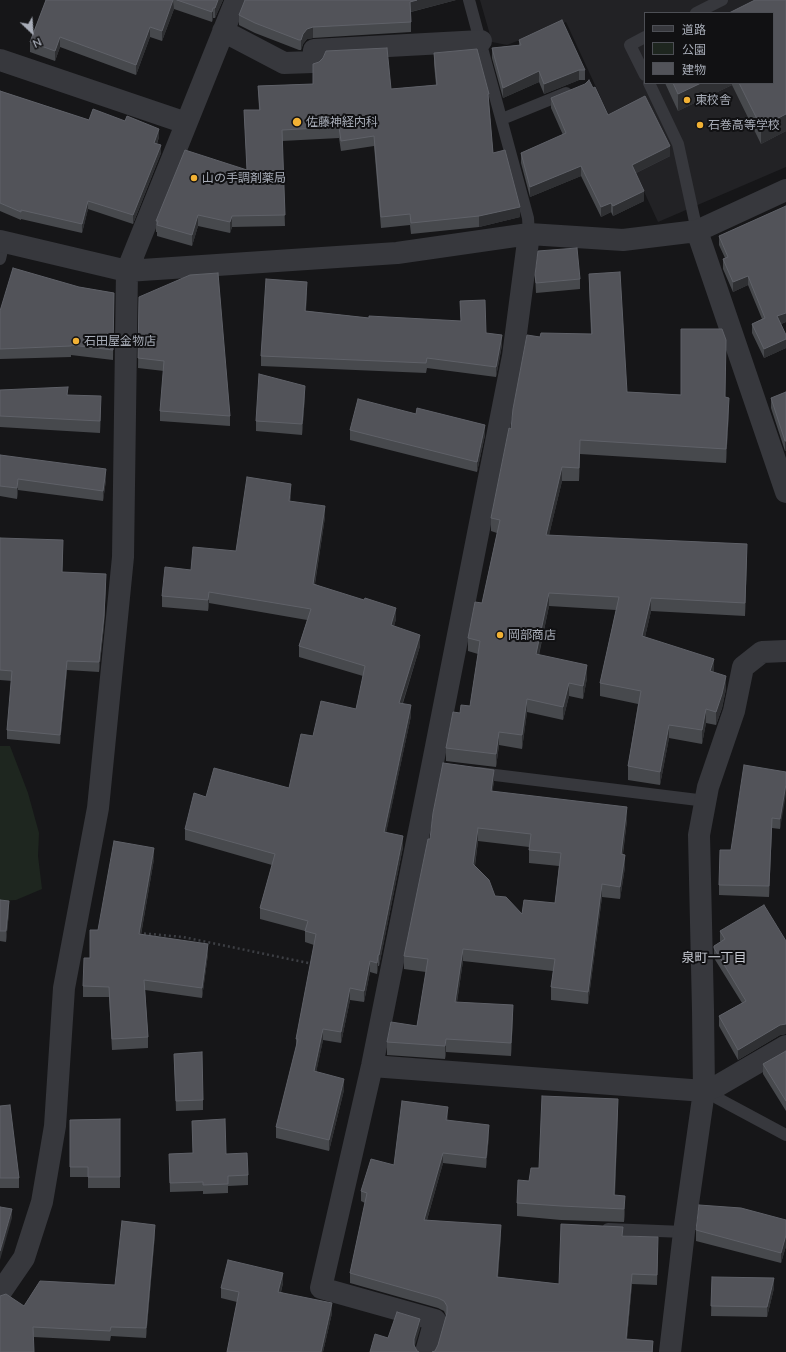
<!DOCTYPE html>
<meta charset="utf-8">
<style>
body{margin:0}
#map{position:relative;width:786px;height:1352px;overflow:hidden;background:#161618;font-family:Mulish,"Noto Sans JP",sans-serif}
canvas{display:block}
.legend{position:absolute;left:644px;top:12px;width:130px;height:72px;box-sizing:border-box;background:#111113;border:1px solid #4d4f55;margin:0;padding:5px 7px;list-style:none;font-size:12px;color:#a8adb8}
.legend li{display:flex;align-items:center;gap:8px;height:20px}
.legend b{width:20px;border:1px solid #4d4f55}
.north{position:absolute;left:12px;top:12px;width:40px;height:40px;-webkit-text-stroke:3px #111113;paint-order:stroke;rotate:155deg;font-size:11px;font-weight:700;line-height:16px;text-align:center;color:#a8adb8}
.north::after{content:'';display:block;margin:auto;width:14px;height:18px;background:#a8adb8;clip-path:polygon(50% 0,100% 100%,50% 72%,0 100%)}
</style>
<div id="map">
<canvas width="786" height="1352"></canvas>
<ul class="legend">
<li><b style="height:5px;background:#37383d"></b>道路</li>
<li><b style="height:11px;background:#1e261f"></b>公園</li>
<li><b style="height:11px;background:#525359"></b>建物</li>
</ul>
<div class="north">N</div>
</div>
<script>
const ctx = document.querySelector('canvas').getContext('2d');
ctx.lineJoin = 'round';
function fill(path, color) {
  ctx.fillStyle = color;
  ctx.fill(path, 'evenodd');
}
function toPath(rows) {
  const path = new Path2D();
  for (const r of rows) {
    path.moveTo(r[0], r[1]);
    for (let i = 2; i < r.length; i += 2) path.lineTo(r[i], r[i + 1]);
  }
  return path;
}
function strokePath(path, color, width, dash) {
  ctx.strokeStyle = color;
  ctx.lineWidth = width;
  ctx.lineCap = dash ? 'butt' : 'round';
  ctx.setLineDash(dash || []);
  ctx.stroke(path);
}
function drawText(font, color, halo, rows, align = 'center') {
  ctx.font = font + ' Mulish,"Noto Sans JP",sans-serif';
  ctx.lineWidth = 4;
  ctx.setLineDash([]);
  ctx.textBaseline = 'middle';
  ctx.strokeStyle = halo;
  ctx.fillStyle = color;
  for (const [text, x, y, turn = 0] of rows) {
    ctx.save();
    ctx.translate(x, y);
    ctx.rotate((+turn || 0) * Math.PI / 180);
    ctx.textAlign = isNaN(turn) ? turn : align;
    if (halo) ctx.strokeText(text, 0, 0);
    ctx.fillText(text, 0, 0);
    ctx.restore();
  }
}
const built = toPath([
 [480,0,786,0,786,167,658,222,566,22,507,45,492,42],
 [645,13,773,13,773,83,645,83]
]);
const green = toPath([
 [0,746,10,746,28,793,39,833,38,856,42,889,16,900,0,901]
]);
const path = toPath([
 [139,933,183,937,313,964]
]);
const service = toPath([
 [469,0,528,218,529,234],
 [696,13,722,0],
 [645,37,630,45,645,75],
 [649,83,678,144,697,231],
 [502,119,566,93],
 [0,259,4,242],
 [479,773,706,801],
 [704,1091,786,1135],
 [608,1229,684,1232]
]);
const minor = toPath([
 [223,31,284,63,313,62,314,50,481,41],
 [0,60,186,123],
 [697,231,786,492],
 [0,241,127,271,397,253,529,234,623,240,697,231,786,190],
 [372,1066,704,1091,703,1010,699,835,708,787,734,711,743,667,762,652,786,651],
 [0,1293,24,1258,42,1202,55,1126,64,988,98,808,123,557,127,271,236,0],
 [426,1352,435,1320,321,1288,372,1066,432,767,513,356,529,234],
 [670,1352,684,1232,704,1091,719,1085,786,1046]
]);
const wall = toPath([
 [46,0,223,0,215,18,213,18,212,22,174,9,162,41,150,37,136,75,60,47,55,61,30,52,30,42],
 [245,0,456,0,411,12,411,32,313,38,307,39,303,44,301,50,299,50,255,33,239,25,239,15],
 [786,0,786,131,761,144,732,85,678,111,665,83,773,83],
 [519,40,585,70,585,80,579,80,544,94,539,82,503,98,492,58,492,48,519,45],
 [434,53,489,104,489,105,493,153,520,217,479,227,411,234,410,225,381,228,374,146,341,151,339,138,282,141,285,226,232,227,230,233,198,226,192,246,157,236,157,232,156,232,156,221,247,170,244,110,259,110,258,86,313,84,313,64,391,89,436,85,434,64],
 [593,88,608,115,670,156,636,173,644,201,613,216,611,212,601,217,581,176,530,197,521,163,521,153,563,135,551,108,551,98],
 [0,91,89,120,159,137,157,144,161,153,133,224,88,209,82,233,21,219,21,220,0,211],
 [786,206,786,322,781,324,786,335,786,348,764,358,752,333,752,324,762,319,748,285,733,292,723,269,723,259,725,258,719,245,719,236],
 [589,274,627,392,725,397,729,411,726,463,580,454,579,481,562,481,549,535,747,557,745,616,651,611,645,637,714,672,714,673,726,689,722,708,716,725,706,723,702,744,669,738,660,785,628,780,628,766,638,704,600,696,600,683,616,610,549,606,539,655,587,678,583,699,569,696,563,720,527,712,522,749,499,745,496,767,446,761,446,748,460,713,470,706,478,654,468,651,468,638,482,603,497,533,491,531,491,518,511,429,540,337,591,334,589,287],
 [535,275,580,279,580,289,536,293],
 [79,287,114,293,113,360,71,355,71,357,0,359,0,311],
 [307,292,306,311,369,318,461,321,460,301,486,333,502,345,496,377,427,368,426,373,261,366,261,356],
 [139,297,230,416,230,426,160,421,160,411,164,371,138,368],
 [0,390,68,395,101,408,100,433,0,427],
 [786,392,785,451,771,408,771,398],
 [305,396,302,435,256,431,256,421],
 [416,414,485,435,477,472,350,440,350,430],
 [0,455,106,480,103,501,18,490,17,499,0,496],
 [291,495,290,501,325,517,315,584,396,619,394,626,420,646,403,703,411,716,386,832,403,847,379,966,378,966,377,974,370,972,364,1002,350,1000,341,1043,323,1040,316,1072,344,1090,329,1151,276,1138,276,1127,296,1048,296,1039,314,945,305,942,305,931,260,919,260,908,272,865,185,840,185,829,206,797,289,788,313,736,356,709,363,676,299,657,299,646,307,620,209,603,208,611,162,607,162,596,191,570,236,551],
 [0,538,63,550,62,572,106,583,104,626,99,672,67,670,60,744,7,739,7,730,12,681,0,680],
 [786,772,780,829,772,828,769,897,719,895,719,885,731,850],
 [494,782,492,791,627,820,623,854,625,867,620,899,602,897,588,1004,551,1000,551,987,553,971,463,961,457,1002,513,1018,511,1056,446,1052,445,1059,387,1055,387,1042,417,1026,426,972,404,969,404,956,430,839],
 [478,841,529,847,529,863,559,866,555,903,522,914,495,896,475,866],
 [154,859,141,935,208,954,202,998,145,990,148,1037,148,1048,112,1050,109,997,83,997,83,986,90,958,98,930],
 [0,900,9,912,6,942,0,941],
 [720,931,786,941,786,1034,780,1035,738,1060,719,1026,719,1016,742,1003,714,958,714,946,721,942,720,941],
 [786,1051,786,1111,763,1074,763,1064],
 [174,1054,203,1100,203,1110,176,1111],
 [0,1106,19,1178,19,1188,0,1188],
 [618,1112,615,1195,625,1209,624,1222,561,1220,517,1216,517,1203,529,1181,539,1168],
 [448,1117,447,1120,489,1135,486,1168,443,1163,427,1220,501,1235,498,1277,559,1284,623,1236,658,1248,657,1285,632,1284,627,1339,653,1341,653,1352,432,1352,435,1351,438,1345,446,1316,444,1311,438,1308,350,1283,350,1273,365,1203,361,1201,361,1191,394,1165],
 [120,1119,120,1188,88,1188,88,1177,70,1177,70,1120],
 [192,1121,248,1175,248,1185,228,1186,228,1193,203,1194,203,1191,170,1192,169,1154,193,1153],
 [786,1220,786,1246,781,1263,696,1241,696,1230],
 [155,1234,146,1338,111,1336,110,1341,34,1337,24,1306,115,1285],
 [712,1277,774,1288,767,1317,711,1316],
 [283,1283,281,1292,332,1313,323,1352,227,1352,237,1302,221,1298,221,1288]
]);
const shadedWall = toPath([
 [173,0,174,9,162,41,162,31],
 [218,0,223,0,215,18,215,8],
 [417,0,456,0,410,12,410,2],
 [213,8,213,18,212,22,212,12],
 [150,27,150,37,136,75,136,65],
 [313,27,313,38,307,39,303,44,301,50,301,40,303,34,307,29],
 [60,37,60,47,55,61,55,51],
 [579,70,579,80,544,94,544,84],
 [539,71,539,82,503,98,503,88],
 [701,83,732,83,732,85,678,111,678,94],
 [488,94,489,94,489,104,488,105],
 [786,114,786,131,761,144,761,127],
 [159,129,159,137,154,151,154,143],
 [161,145,161,153,133,224,133,215],
 [670,146,670,156,632,175,632,165],
 [581,166,581,176,530,197,530,187],
 [644,191,644,201,613,216,613,206],
 [88,201,88,209,82,233,82,224],
 [611,203,611,212,601,217,601,207],
 [520,207,520,217,479,227,479,216],
 [198,215,198,226,192,246,192,235],
 [232,216,232,227,230,233,230,222],
 [748,276,748,285,733,292,733,282],
 [307,282,307,292,305,321,305,311],
 [786,313,786,322,777,325,777,316],
 [502,335,502,345,496,377,496,367],
 [786,339,786,348,764,358,764,349],
 [305,386,305,396,302,435,302,424],
 [101,396,101,408,100,433,100,421],
 [729,398,729,411,726,463,726,449],
 [485,425,485,435,477,472,477,462],
 [580,440,580,454,579,481,579,468],
 [785,441,786,441,786,451,785,451],
 [562,467,562,481,546,548,546,535],
 [106,469,106,480,103,501,103,491],
 [18,479,18,490,17,499,17,488],
 [291,484,291,495,289,512,289,501],
 [325,506,325,517,313,595,313,584],
 [63,540,63,550,62,581,62,572],
 [747,544,747,557,745,616,745,603],
 [106,574,104,626,99,672,99,662],
 [209,592,209,603,208,611,208,600],
 [549,593,549,606,536,667,536,654],
 [651,598,651,611,642,650,642,636],
 [396,608,396,619,391,637,391,625],
 [420,635,420,646,399,714,399,703],
 [714,659,714,672,710,685,710,671],
 [67,661,67,670,60,744,60,735],
 [587,665,587,678,583,699,583,686],
 [726,676,726,689,722,708,716,725,716,712],
 [569,683,569,696,563,720,563,707],
 [527,699,527,712,522,749,522,735],
 [411,705,411,716,384,843,384,832],
 [706,709,706,723,702,744,702,730],
 [669,725,669,738,660,785,660,772],
 [499,732,499,745,496,767,496,754],
 [494,770,494,782,491,804,491,791],
 [786,784,786,795,780,829,780,819],
 [627,807,627,820,621,867,621,854],
 [772,818,772,828,769,897,769,886],
 [478,828,478,841,473,877,473,864],
 [403,836,403,847,379,966,379,955],
 [154,848,154,859,139,945,139,934],
 [625,855,625,867,620,899,620,887],
 [602,884,602,897,588,1004,588,992],
 [9,901,9,912,6,942,6,931],
 [208,944,208,954,202,998,202,988],
 [463,949,463,961,455,1015,455,1002],
 [378,955,378,966,377,974,377,963],
 [370,961,370,972,364,1002,364,991],
 [350,988,350,1000,341,1043,341,1032],
 [513,1005,513,1018,511,1056,511,1043],
 [786,1024,786,1034,780,1035,738,1060,738,1050,780,1025],
 [323,1029,323,1040,314,1083,314,1071],
 [446,1039,446,1052,445,1059,445,1046],
 [344,1079,344,1090,329,1151,329,1140],
 [618,1099,618,1112,614,1208,614,1195],
 [448,1107,448,1117,446,1130,446,1120],
 [489,1125,489,1135,486,1168,486,1158],
 [443,1153,443,1163,424,1230,424,1220],
 [625,1196,625,1209,624,1222,624,1209],
 [12,1209,12,1218,0,1260,0,1251],
 [155,1225,155,1234,146,1338,146,1328],
 [501,1225,501,1235,497,1287,497,1277],
 [786,1235,786,1246,781,1263,781,1253],
 [283,1273,283,1283,278,1302,278,1292],
 [632,1274,632,1284,626,1349,626,1339],
 [774,1278,774,1288,767,1317,767,1307],
 [332,1303,332,1313,323,1352,321,1352],
 [420,1319,420,1329,414,1349,414,1339]
]);
const building = toPath([
 [46,0,173,0,162,31,150,27,136,65,60,37,55,51,30,42,46,0],
 [177,0,218,0,215,8,213,8,212,12,177,0],
 [245,0,417,0,410,2,411,22,313,27,307,29,303,34,301,40,299,40,255,23,239,15,245,0],
 [755,0,786,0,786,114,761,127,739,83,773,83,773,13,729,13,755,0],
 [562,20,585,70,579,70,544,84,539,71,503,88,492,48,521,45,519,40,562,20],
 [387,48,391,89,437,85,434,53,477,49,489,94,488,94,493,153,505,150,520,207,479,216,411,223,410,214,381,217,374,136,341,141,339,127,282,130,285,215,232,216,230,222,198,215,192,235,157,225,158,221,156,221,185,150,247,170,244,110,260,110,258,86,313,84,313,64,319,62,323,58,326,51,387,48],
 [589,80,593,88,595,87,608,115,645,96,670,146,632,165,644,191,613,206,611,203,601,207,581,166,530,187,521,153,566,133,551,98,585,84,589,80],
 [673,83,701,83,678,94,673,83],
 [0,91,89,120,93,109,125,121,127,116,159,129,154,143,161,145,133,215,88,201,82,224,21,210,21,212,0,203,0,91],
 [786,206,786,313,777,316,786,335,786,339,764,349,752,324,765,318,748,276,733,282,723,259,728,257,719,236,786,206],
 [577,248,580,279,536,283,535,275,538,251,577,248],
 [13,268,79,287,114,293,113,350,71,345,71,346,0,349,0,311,13,268],
 [620,272,627,392,681,395,681,329,722,329,726,340,725,397,729,398,726,449,580,440,579,468,562,467,546,535,747,544,745,603,651,598,642,636,714,659,710,671,726,676,722,694,716,712,706,709,702,730,669,725,660,772,628,766,641,691,600,683,619,597,549,593,536,654,587,665,583,686,569,683,563,707,527,699,522,735,499,732,496,754,446,748,453,712,460,713,461,705,470,706,480,641,468,638,475,602,482,603,500,520,491,518,509,428,511,429,513,409,527,335,540,337,541,333,592,334,589,274,620,272],
 [218,273,230,416,160,411,164,361,138,358,139,297,190,275,218,273],
 [266,279,307,282,305,311,369,318,369,316,461,321,460,301,485,300,486,333,502,335,496,367,427,358,426,363,261,356,266,279],
 [259,374,305,386,302,424,256,421,259,374],
 [68,387,67,395,101,396,100,421,0,416,0,390,68,387],
 [786,392,786,441,785,441,771,398,786,392],
 [358,399,416,414,417,408,485,425,477,462,350,430,358,399],
 [0,455,106,469,103,491,18,479,17,488,0,486,0,455],
 [247,477,291,484,289,501,325,506,313,584,364,600,365,598,396,608,391,625,420,635,399,703,411,705,384,832,403,836,379,955,378,955,377,963,370,961,364,991,350,988,341,1032,323,1029,314,1071,344,1079,329,1140,276,1127,298,1039,296,1039,316,934,305,931,308,921,260,908,275,854,185,829,194,793,206,797,214,768,289,788,301,734,313,736,321,701,356,709,365,666,299,646,311,609,209,592,208,600,162,596,165,567,191,570,193,547,236,551,247,477],
 [0,538,63,540,62,572,106,574,104,616,99,662,67,661,60,735,7,730,12,671,0,670,0,538],
 [443,763,494,770,491,791,627,807,621,854,625,855,620,887,602,884,588,992,551,987,555,959,463,949,455,1002,513,1005,511,1043,446,1039,445,1046,387,1042,391,1022,417,1026,428,959,404,956,428,839,430,839,433,813,443,763],
 [478,828,531,834,529,850,561,853,555,903,524,900,522,914,506,897,495,896,489,880,473,864,478,828],
 [744,765,786,772,786,784,780,819,772,818,769,886,719,885,720,850,731,850,744,765],
 [114,841,154,848,139,934,208,944,202,988,144,980,148,1037,112,1039,109,987,83,986,84,958,90,958,90,930,98,930,114,841],
 [0,900,9,901,6,931,0,931,0,900],
 [764,905,786,941,786,1024,780,1025,738,1050,719,1016,746,1001,714,948,714,946,725,939,720,931,764,905],
 [786,1051,786,1101,763,1064,786,1051],
 [202,1052,203,1100,176,1101,174,1054,202,1052],
 [542,1096,618,1099,614,1195,625,1196,624,1209,561,1206,517,1203,518,1180,529,1181,531,1168,539,1168,542,1096],
 [402,1101,448,1107,446,1120,489,1125,486,1158,443,1153,424,1220,501,1225,497,1277,559,1284,561,1224,623,1227,622,1236,658,1237,657,1275,632,1274,626,1339,653,1341,652,1352,432,1352,435,1351,438,1345,447,1313,447,1306,444,1301,438,1298,350,1273,367,1193,361,1191,371,1159,394,1165,402,1101],
 [10,1105,19,1178,0,1178,0,1106,10,1105],
 [120,1119,120,1177,88,1177,88,1167,70,1167,70,1120,120,1119],
 [225,1119,226,1154,247,1153,248,1175,228,1176,228,1184,203,1185,203,1182,170,1183,169,1154,193,1153,192,1121,225,1119],
 [699,1205,741,1208,786,1220,786,1235,781,1253,696,1230,699,1205],
 [0,1207,12,1209,0,1251,0,1207],
 [122,1221,155,1225,146,1328,111,1327,110,1331,33,1327,34,1352,0,1352,0,1296,6,1294,24,1306,40,1281,115,1285,122,1221],
 [228,1260,283,1273,278,1292,332,1303,321,1352,227,1352,239,1292,221,1288,228,1260],
 [712,1277,774,1278,767,1307,711,1306,712,1277],
 [397,1312,420,1319,414,1339,414,1345,417,1351,419,1352,370,1352,375,1334,388,1338,397,1312]
]);
const markers = [
 [687,100,4,"#f2b134"],
 [297,122,5,"#f2b134"],
 [700,125,4,"#f2b134"],
 [194,178,4,"#f2b134"],
 [76,341,4,"#f2b134"],
 [500,635,4,"#f2b134"]
];
const poiNames = [
 ["東校舎",695,100],
 ["佐藤神経内科",306,122],
 ["石巻高等学校",708,125],
 ["山の手調剤薬局",202,178],
 ["石田屋金物店",84,341],
 ["岡部商店",508,635]
];
const neighbourhoodNames = [
 ["泉町一丁目",714,958]
];
fill(built, '#222225');
fill(green, '#1e261f');
strokePath(path, '#3d3f44', 2.5, [2, 3]);
strokePath(service, '#37383d', 12);
strokePath(minor, '#37383d', 22);
fill(wall, '#47494d');
fill(shadedWall, '#2f3033');
fill(building, '#525359');
strokePath(building, '#5f6168', 1);
for (const [x, y, r, color] of markers) {
  const dot = new Path2D();
  dot.arc(x, y, r, 0, 2 * Math.PI);
  ctx.fillStyle = color;
  ctx.fill(dot);
  strokePath(dot, '#111113', 1.5);
}
drawText('12px', '#a8adb8', '#111113', poiNames, 'left');
drawText('13px', '#c9ccd4', '#111113', neighbourhoodNames);
</script>
